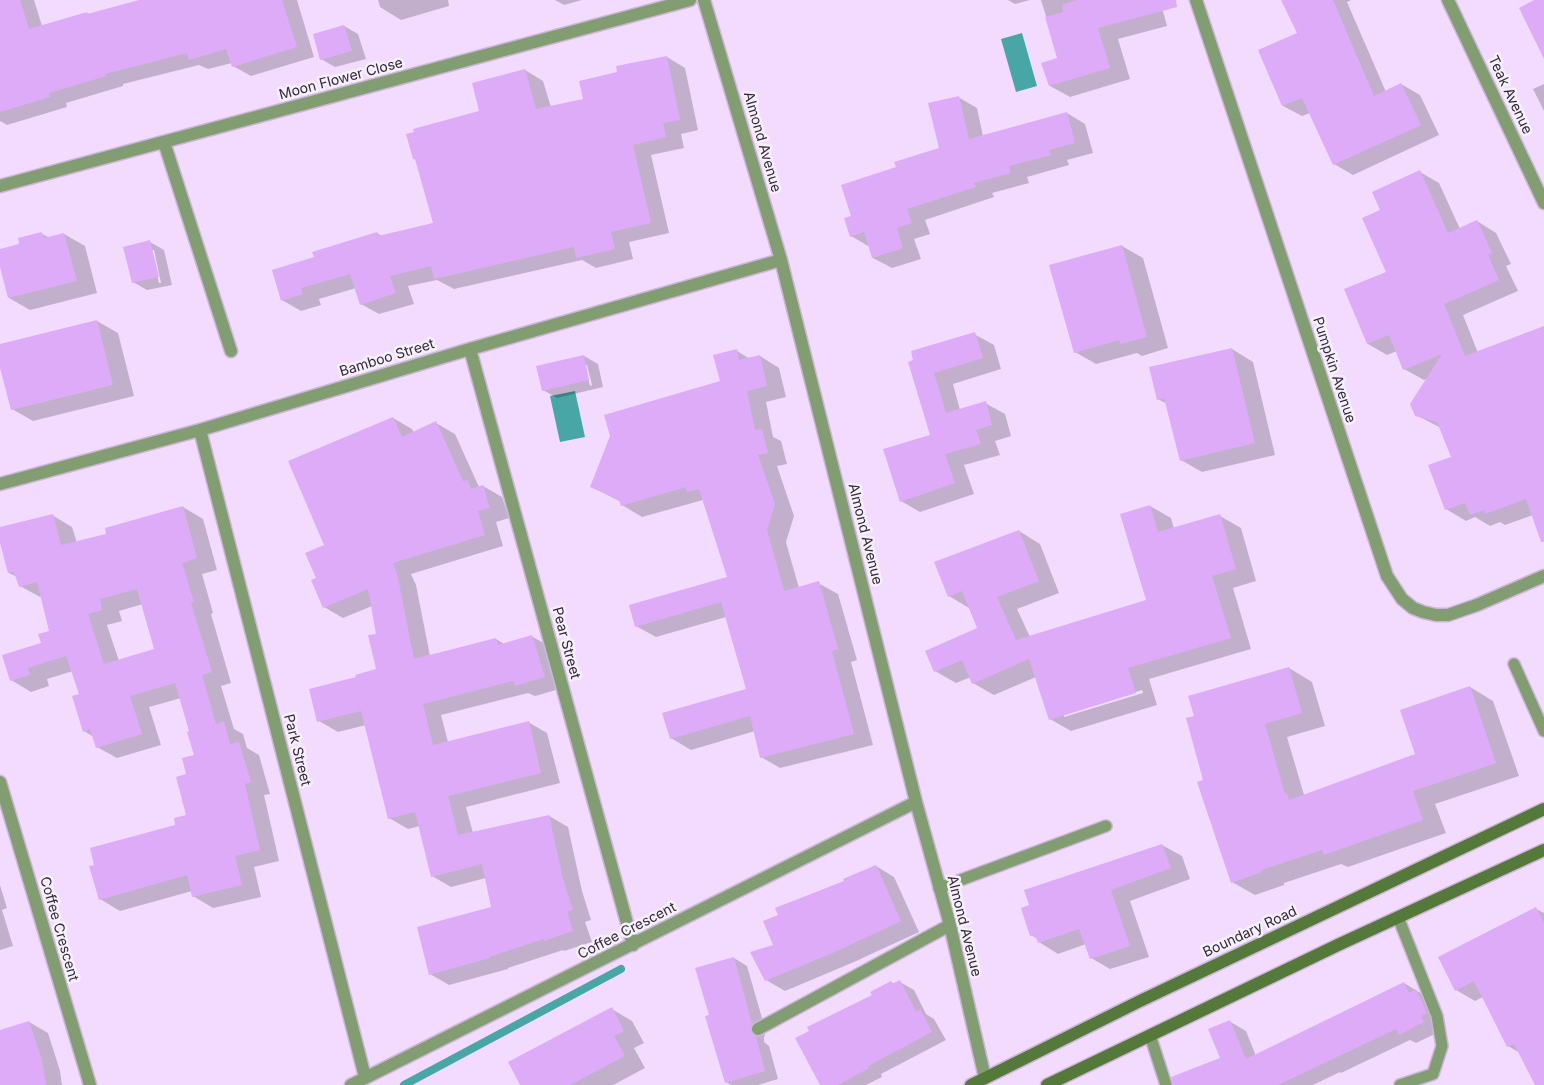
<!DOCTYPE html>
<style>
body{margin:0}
canvas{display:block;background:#f2dbff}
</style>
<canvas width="1544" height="1085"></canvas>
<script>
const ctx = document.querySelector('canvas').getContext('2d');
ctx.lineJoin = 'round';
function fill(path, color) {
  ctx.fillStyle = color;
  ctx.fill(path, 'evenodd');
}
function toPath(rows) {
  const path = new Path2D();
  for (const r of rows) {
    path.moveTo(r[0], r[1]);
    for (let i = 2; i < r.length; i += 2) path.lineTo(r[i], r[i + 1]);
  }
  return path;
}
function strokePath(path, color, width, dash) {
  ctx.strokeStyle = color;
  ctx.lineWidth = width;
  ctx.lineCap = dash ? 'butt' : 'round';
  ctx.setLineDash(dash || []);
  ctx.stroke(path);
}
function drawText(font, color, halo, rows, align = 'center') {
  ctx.font = font + ' Inter,sans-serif';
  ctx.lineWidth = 5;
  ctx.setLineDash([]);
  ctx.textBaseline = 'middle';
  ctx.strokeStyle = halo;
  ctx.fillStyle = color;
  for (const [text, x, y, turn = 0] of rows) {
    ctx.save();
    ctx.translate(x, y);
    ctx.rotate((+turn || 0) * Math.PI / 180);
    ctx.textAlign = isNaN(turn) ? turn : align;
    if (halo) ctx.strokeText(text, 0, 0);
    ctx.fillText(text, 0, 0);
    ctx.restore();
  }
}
const water = toPath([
 [1022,33,1037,86,1016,92,1001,39],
 [575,391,585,437,560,442,550,396]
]);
const shadow = toPath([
 [0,0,34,0,42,26,87,13,89,14,142,0,297,0,314,57,251,76,233,66,232,63,208,69,199,65,123,84,123,86,66,103,67,107,7,125,0,121],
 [378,0,448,0,449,6,401,20,380,7],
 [555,0,582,0,564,5],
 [1008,0,1030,0,1015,4],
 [1041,0,1160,0,1167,26,1118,39,1130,79,1070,97,1050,86,1059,58],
 [1283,0,1351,0,1347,2,1386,92,1401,84,1420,95,1439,135,1353,175,1334,164,1310,113,1302,116,1283,106,1259,50,1299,33],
 [344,26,358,34,366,59,335,67,321,59],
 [667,57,685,68,698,130,681,134,684,148,651,155,669,233,629,242,633,259,596,268,582,260,454,289,437,280,408,286,414,304,379,314,361,304,356,288,319,299,321,305,301,311,282,300,316,258,377,233,382,236,435,224,417,160,414,159,481,112,525,70,543,81,551,107,585,100,618,73],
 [1544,84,1544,111,1533,89],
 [958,97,977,108,983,136,1067,113,1085,124,1093,153,1067,160,1069,165,1027,177,1029,183,992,193,994,197,925,220,930,234,914,239,921,259,892,268,873,258,870,247,851,236,852,216,897,168,940,148],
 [1420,172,1439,183,1460,229,1477,221,1496,233,1511,264,1506,266,1518,291,1463,315,1478,353,1544,327,1544,533,1533,515,1505,525,1500,522,1490,526,1475,517,1466,521,1446,509,1452,458,1441,428,1416,415,1428,378,1424,380,1404,369,1397,351,1387,355,1368,344,1388,272,1381,211],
 [42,234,50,238,64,234,85,246,97,293,30,310,9,298,0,262,0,250,20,245],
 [150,242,164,250,172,285,147,290,133,282],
 [151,250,154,250,161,283,159,283],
 [1122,246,1143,258,1168,348,1142,356,1137,353,1096,364,1075,352],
 [97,321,118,333,134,396,33,421,12,409,0,363,0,345],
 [974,334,994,345,1001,369,953,384,960,410,985,403,1005,414,1011,436,995,441,1000,455,964,465,974,494,920,512,901,501,931,436,910,363],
 [1232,349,1253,362,1275,455,1202,472,1181,460,1167,404,1158,399],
 [737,351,750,359,760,356,779,368,786,397,766,402,773,437,781,441,787,464,777,466,794,516,786,542,789,553,799,588,818,583,838,594,857,660,851,662,873,745,780,768,761,757,755,731,691,750,671,738,747,689,726,617,656,637,636,626,728,578,703,500,642,517,622,505,621,502,592,487,722,382],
 [584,356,598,364,603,387,557,398,543,390],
 [585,365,587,365,592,385,590,386],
 [393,418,412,429,414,433,436,423,455,434,479,487,483,486,502,497,509,518,496,522,503,546,411,574,416,585,430,656,496,639,504,644,531,636,551,647,563,688,535,696,528,693,441,715,448,742,528,722,547,733,560,783,466,807,473,833,549,816,568,827,582,891,591,920,585,922,592,942,564,951,563,950,508,968,508,969,449,985,430,974,493,908,486,878,451,887,432,876,420,826,408,829,389,818,366,725,338,732,319,721,357,678,377,670,378,635,372,606,343,618,324,607,318,579,326,545],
 [1150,506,1171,518,1174,529,1220,516,1241,528,1256,581,1233,588,1251,649,1149,679,1157,705,1071,731,1050,719,1036,677,994,695,973,683,971,677,956,683,935,671,979,629,969,608,949,596,1019,531,1040,544,1059,593,1017,609,1030,637,1148,601],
 [1142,690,1143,693,1064,717,1064,714],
 [183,507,203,519,217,570,202,574,213,613,211,614,231,683,221,686,234,729,243,734,247,748,259,755,270,794,264,795,279,861,254,867,261,897,213,908,193,896,192,891,120,911,100,899,188,816,188,775,196,756,191,732,181,698,149,707,161,745,117,758,97,747,94,737,84,731,81,695,73,671,47,679,49,686,31,692,11,680,51,632,42,597,40,597,20,586,17,577,9,573,0,538,0,529,52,515,72,527,77,543,108,535],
 [143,604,156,650,119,661,107,625,122,621,119,611],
 [1289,668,1312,682,1325,726,1287,737,1304,795,1416,755,1470,687,1493,701,1519,776,1435,804,1446,833,1348,867,1341,864,1284,883,1284,885,1255,895,1232,882,1205,781,1195,717],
 [1162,845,1182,856,1190,879,1130,901,1149,957,1110,969,1091,958,1086,944,1058,954,1039,942,1038,939,1031,935],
 [876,866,894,877,919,932,854,962,785,991,766,980,775,946,845,882],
 [0,885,7,908,2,910,13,946,0,950],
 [1536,909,1544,913,1544,1084,1520,1053,1508,1046,1483,997,1475,1001,1456,990],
 [734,958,747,966,766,1032,764,1037,764,1042,769,1046,778,1079,758,1085,731,1085,726,1082],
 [891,982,894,984,900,982,914,990,926,1014,934,1019,946,1040,881,1074,882,1077,866,1085,821,1085,874,995],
 [1404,983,1432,1000,1439,1032,1416,1043,1410,1040,1341,1073,1340,1072,1313,1085,1196,1085,1221,1058,1229,1021,1246,1031,1256,1056],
 [612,1009,632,1021,644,1043,634,1048,645,1068,613,1085,522,1085],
 [29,1022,48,1033,60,1071,62,1085,0,1085,0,1031]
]);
const stream = toPath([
 [404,1085,621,969]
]);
const building = toPath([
 [0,0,20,0,29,29,87,12,87,14,139,0,282,0,297,47,232,67,226,49,189,60,187,53,105,74,106,76,49,93,50,97,0,112],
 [1077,0,1176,0,1177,7,1098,28,1110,68,1049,86,1041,63,1057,58,1045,17,1063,12,1062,5],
 [1281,0,1333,0,1374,96,1401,83,1421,125,1333,165,1302,98,1282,106,1258,50,1297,33],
 [1534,0,1544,0,1544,59,1519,8],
 [344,25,352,51,320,60,313,34],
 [667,56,680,120,663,123,666,137,633,145,651,223,611,232,615,249,576,258,574,247,434,279,431,266,390,276,396,293,360,305,350,274,301,288,303,294,281,301,272,270,314,257,312,252,377,232,378,236,433,223,415,159,413,159,406,134,414,132,413,129,479,111,472,83,525,69,536,109,583,99,579,81,617,72,616,66],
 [959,96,969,139,1067,112,1075,143,1049,150,1051,155,1009,166,1011,173,974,183,976,187,907,209,912,223,897,228,903,248,872,258,864,232,850,237,844,218,851,216,841,185,896,167,894,162,939,148,928,103],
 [1420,170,1448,233,1477,220,1492,253,1488,255,1499,280,1444,304,1465,356,1544,326,1544,542,1541,542,1526,499,1485,514,1484,510,1470,515,1465,503,1445,510,1428,465,1451,457,1437,422,1415,416,1410,404,1442,354,1403,370,1389,335,1367,344,1344,289,1386,272,1362,218,1380,210,1372,192],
 [42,232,44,238,64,233,77,281,8,298,0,267,0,249,19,244,18,238],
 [150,240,159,277,132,283,123,247],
 [1122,245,1147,337,1120,344,1119,340,1074,353,1049,265],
 [97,320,113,385,11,410,0,368,0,344],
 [975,332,983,358,934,373,946,413,986,401,992,425,976,430,981,444,945,454,955,483,900,502,883,449,930,435,908,362,913,360,911,351],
 [1232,348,1255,443,1180,461,1164,398,1157,400,1149,367],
 [737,349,739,360,760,355,767,386,747,391,755,430,762,429,768,453,758,455,775,504,767,530,784,591,819,581,838,649,832,651,854,734,760,758,750,716,670,739,662,713,746,689,721,602,635,627,629,605,727,577,699,489,687,492,686,487,621,506,619,500,590,487,610,436,604,415,720,381,713,355],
 [584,355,589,380,542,391,536,366],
 [393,417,402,437,436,421,463,481,468,480,471,489,483,485,490,508,478,511,485,535,393,563,397,573,414,659,496,638,498,645,532,635,545,677,515,686,513,681,423,704,433,745,529,721,541,773,448,796,458,835,549,815,563,879,573,910,567,911,573,931,544,941,544,939,489,957,490,958,429,975,417,927,491,907,482,864,431,877,415,812,388,819,361,711,317,722,309,689,356,677,355,675,376,669,368,635,376,634,368,589,323,608,311,580,316,578,305,553,324,545,288,461],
 [1150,505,1158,532,1220,514,1236,569,1212,576,1231,638,1128,668,1136,693,1049,720,1029,659,972,684,962,660,934,672,925,651,977,628,962,591,948,597,934,562,1019,530,1039,581,997,597,1016,640,1146,600,1120,514],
 [183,506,197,558,182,563,194,602,191,603,212,672,202,675,216,724,224,721,230,744,239,742,251,782,245,784,260,850,235,856,242,885,192,897,187,875,99,900,89,866,94,865,90,848,175,825,174,818,186,815,176,777,186,774,182,758,194,755,187,732,189,731,175,683,130,696,142,734,96,748,90,729,83,732,72,696,79,694,66,656,28,668,30,675,10,681,2,655,41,643,38,634,49,631,37,582,19,587,14,572,8,573,0,543,0,527,53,514,61,545,106,534,105,528],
 [137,589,154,649,104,664,88,614,102,610,100,599],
 [1289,667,1302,713,1265,724,1285,794,1287,794,1289,800,1415,754,1400,710,1470,686,1496,763,1413,791,1423,820,1324,855,1322,850,1261,870,1262,872,1231,883,1197,782,1203,780,1186,718,1194,716,1188,696],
 [1162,844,1171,868,1111,890,1130,946,1090,959,1079,929,1038,943,1035,935,1030,936,1021,908,1029,905,1024,890],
 [876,865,901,921,835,952,765,981,750,952,773,945,763,921,778,915,775,908,844,881,843,879],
 [1536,907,1544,923,1544,1085,1535,1085,1514,1044,1507,1047,1474,981,1455,991,1438,957],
 [734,957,752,1024,750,1028,751,1032,756,1037,765,1071,725,1083,705,1016,709,1015,695,968],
 [900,980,916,1012,920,1009,932,1032,868,1066,869,1068,838,1085,820,1085,795,1038,809,1031,807,1027,872,995,870,992,891,981,892,984],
 [1404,982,1409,993,1416,989,1427,1013,1421,1016,1424,1022,1399,1035,1396,1029,1278,1085,1173,1085,1171,1077,1220,1058,1208,1029,1230,1020,1246,1059],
 [612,1007,624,1031,614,1036,625,1056,570,1085,520,1085,508,1062],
 [29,1021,42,1060,46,1085,0,1085,0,1030]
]);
const service = toPath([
 [1514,664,1544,731],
 [939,888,1106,826],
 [1398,917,1437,1016,1442,1046,1433,1074,1400,1085],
 [1150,1035,1166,1085]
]);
const minor = toPath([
 [704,0,781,260,916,802,950,925,985,1078],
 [1196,0,1387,576,1402,599,1413,608,1423,612,1436,615,1448,615,1477,605,1544,576],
 [1448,0,1544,203],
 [164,142,231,351],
 [0,186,690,0],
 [470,349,633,945],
 [200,430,365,1077],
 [0,484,200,430,470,349,781,260],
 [0,782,90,1085],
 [758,1029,950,925],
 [351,1085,916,802]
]);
const secondary = toPath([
 [971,1085,1140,1001,1544,809],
 [1047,1085,1340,944,1544,850]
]);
const streetNames = [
 ["Moon Flower Close",341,79,-15],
 ["Teak Avenue",1510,95,65],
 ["Almond Avenue",762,142,74],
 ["Bamboo Street",387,358,-17],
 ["Pumpkin Avenue",1334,370,72],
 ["Almond Avenue",865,534,76],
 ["Pear Street",566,643,75],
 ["Park Street",297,750,76],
 ["Almond Avenue",964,926,76],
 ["Coffee Crescent",59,929,74],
 ["Coffee Crescent",627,931,-27],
 ["Boundary Road",1250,932,-25]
];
fill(water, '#48a7a6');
fill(shadow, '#0003');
strokePath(stream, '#48a7a6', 8);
fill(building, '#deabf8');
strokePath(service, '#ccb7d7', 14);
strokePath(minor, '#ccb7d7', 15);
strokePath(secondary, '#ccb7d7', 15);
strokePath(service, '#839d73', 11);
strokePath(minor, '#839d73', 12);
strokePath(secondary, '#54793a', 12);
drawText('14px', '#332839', '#f5f0f9', streetNames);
</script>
